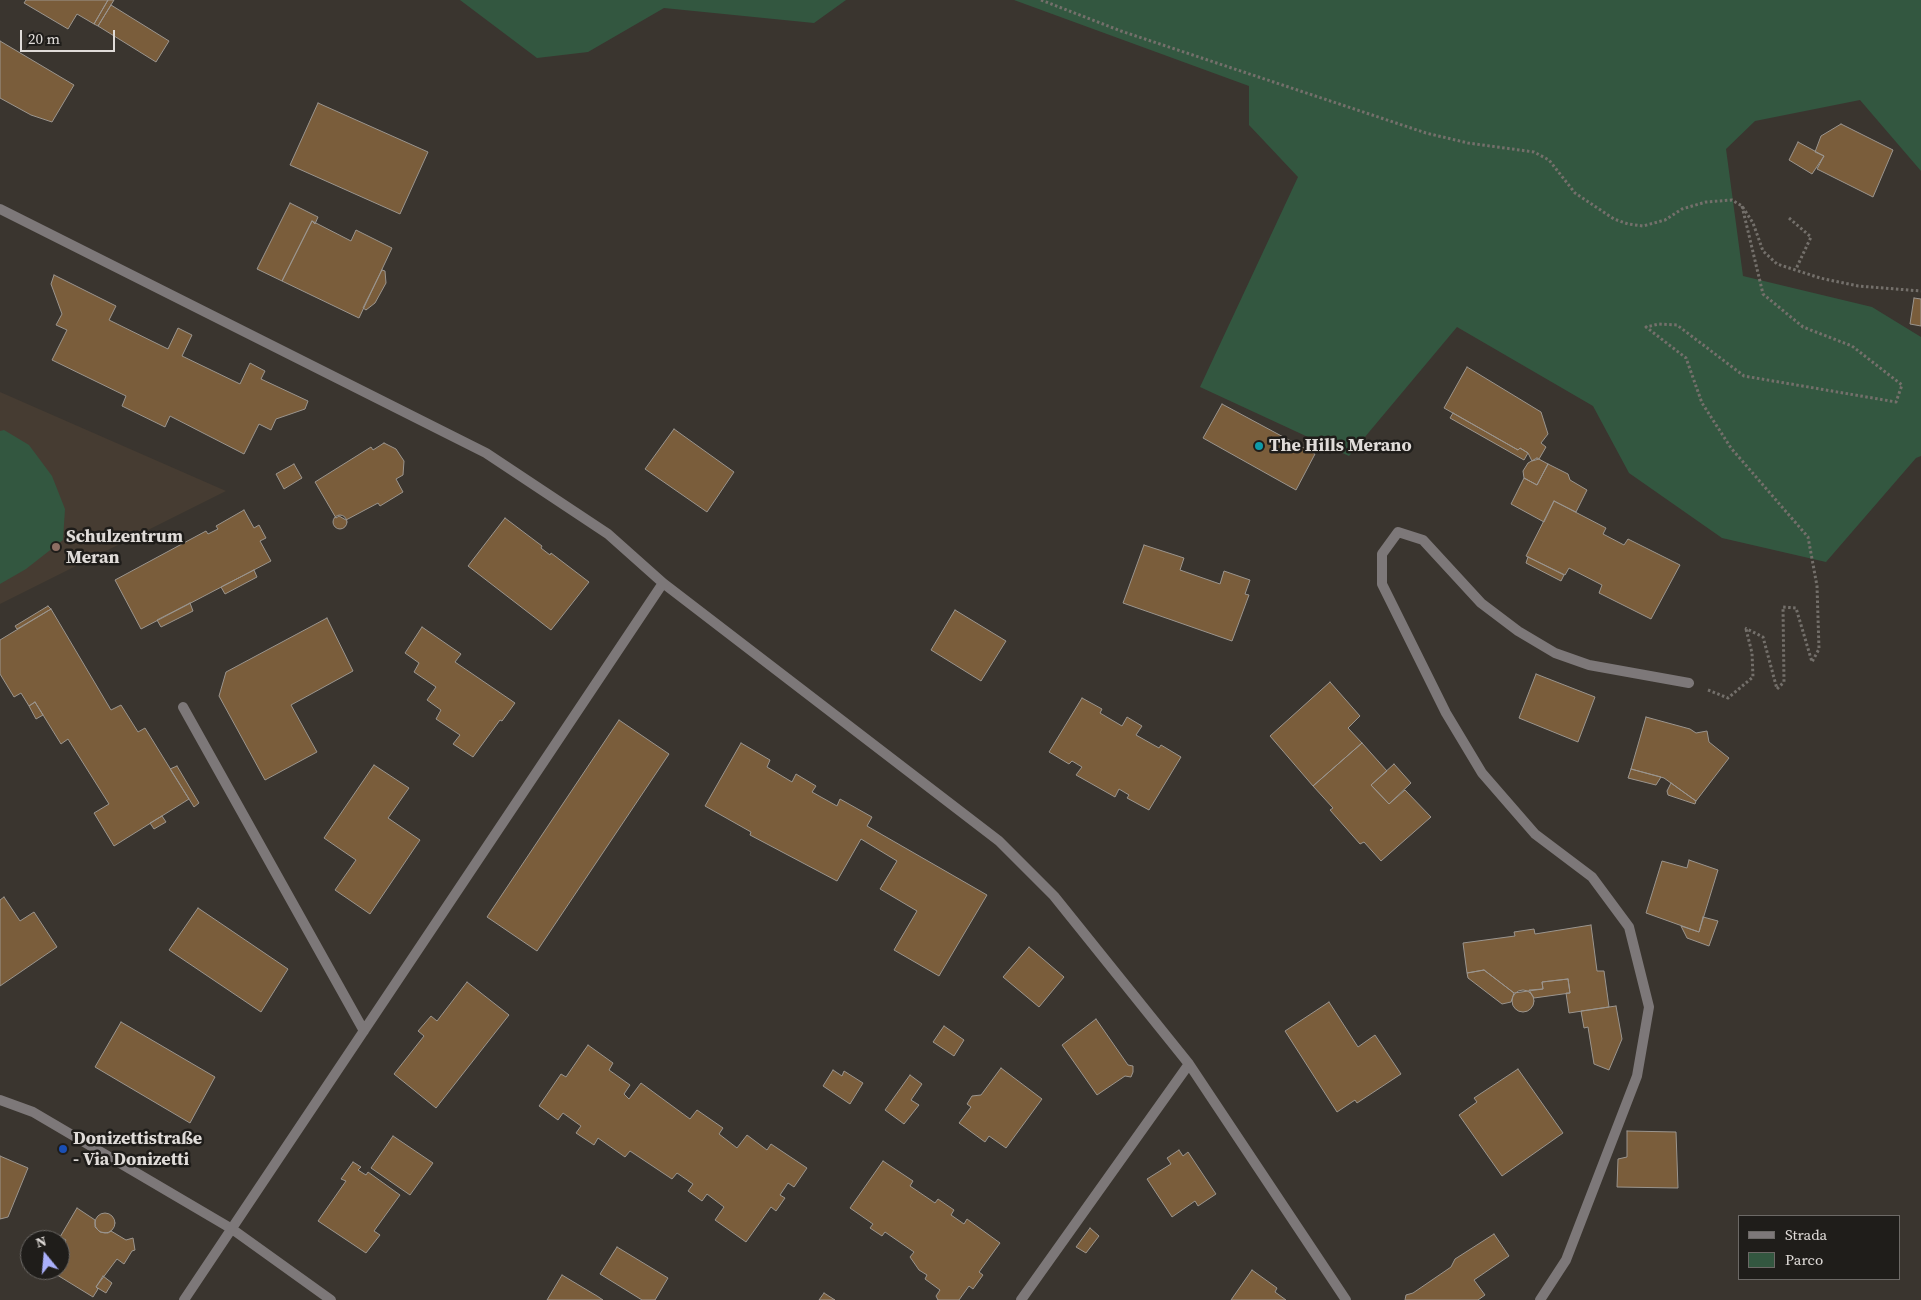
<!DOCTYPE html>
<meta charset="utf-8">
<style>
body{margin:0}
#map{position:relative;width:1921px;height:1300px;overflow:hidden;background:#3a352f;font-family:"Source Serif 4",serif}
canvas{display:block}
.legend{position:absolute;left:1738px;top:1215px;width:162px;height:65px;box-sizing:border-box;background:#1f1d1a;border:1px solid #6c6966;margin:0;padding:6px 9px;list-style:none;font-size:15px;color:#e0dcd9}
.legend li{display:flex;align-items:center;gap:10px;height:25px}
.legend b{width:25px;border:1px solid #6c6966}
.north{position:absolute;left:20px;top:1230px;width:50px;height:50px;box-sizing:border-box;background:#1f1d1a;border:1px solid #6c6966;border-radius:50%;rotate:343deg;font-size:14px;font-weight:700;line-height:20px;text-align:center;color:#e0dcd9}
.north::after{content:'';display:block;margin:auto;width:18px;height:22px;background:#aab0fb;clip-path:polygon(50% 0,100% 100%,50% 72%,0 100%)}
.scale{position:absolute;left:20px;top:30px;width:95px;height:22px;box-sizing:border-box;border:2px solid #e0dcd9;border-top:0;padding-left:6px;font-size:15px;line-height:18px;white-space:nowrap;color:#e0dcd9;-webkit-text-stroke:4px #1f1d1a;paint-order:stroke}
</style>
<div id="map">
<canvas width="1921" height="1300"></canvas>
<ul class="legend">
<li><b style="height:6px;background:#7d7879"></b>Strada</li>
<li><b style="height:14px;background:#335740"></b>Parco</li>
</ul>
<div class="north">N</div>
<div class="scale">20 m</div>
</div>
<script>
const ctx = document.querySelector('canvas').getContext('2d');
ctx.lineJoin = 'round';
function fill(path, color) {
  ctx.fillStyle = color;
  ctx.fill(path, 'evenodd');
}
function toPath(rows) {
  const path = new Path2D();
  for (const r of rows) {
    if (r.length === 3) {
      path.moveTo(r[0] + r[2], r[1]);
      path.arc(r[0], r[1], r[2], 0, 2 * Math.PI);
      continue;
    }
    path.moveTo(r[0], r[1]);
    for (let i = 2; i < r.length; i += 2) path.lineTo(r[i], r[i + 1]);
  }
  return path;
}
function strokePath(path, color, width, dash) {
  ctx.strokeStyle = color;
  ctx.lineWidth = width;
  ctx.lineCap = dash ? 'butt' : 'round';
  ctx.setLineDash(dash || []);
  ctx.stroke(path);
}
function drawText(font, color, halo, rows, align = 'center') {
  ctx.font = font + ' "Source Serif 4",serif';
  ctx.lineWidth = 5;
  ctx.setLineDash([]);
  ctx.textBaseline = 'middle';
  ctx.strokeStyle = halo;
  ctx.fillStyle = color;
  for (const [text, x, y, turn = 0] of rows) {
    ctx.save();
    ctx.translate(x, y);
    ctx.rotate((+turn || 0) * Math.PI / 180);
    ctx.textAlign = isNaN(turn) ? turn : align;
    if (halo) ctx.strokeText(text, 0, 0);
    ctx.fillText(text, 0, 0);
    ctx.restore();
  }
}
const built = toPath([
 [0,392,226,491,0,604]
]);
const green = toPath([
 [460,0,846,0,814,23,664,8,588,52,537,58],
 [1014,0,1921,0,1921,171,1860,100,1755,121,1726,149,1743,276,1872,307,1921,337,1921,456,1916,458,1826,562,1722,538,1629,473,1593,406,1457,327,1349,456,1200,387,1298,177,1249,125,1249,86],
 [4,430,29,445,52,476,65,509,63,540,26,569,0,584,0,431]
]);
const building = toPath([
 [26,0,108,0,94,24,77,14,68,29,24,3,26,0],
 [108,0,114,0,98,26,94,24,108,0],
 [111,5,169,41,156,62,98,26,111,5],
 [0,41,74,85,52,122,31,115,0,98,0,41],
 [318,103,428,152,400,214,290,165,318,103],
 [1841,124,1893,150,1873,197,1817,169,1824,156,1815,152,1821,136,1841,124],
 [1798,142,1824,156,1812,174,1789,160,1798,142],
 [290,203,318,217,315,224,312,221,282,281,257,269,290,203],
 [312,221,351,241,356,230,392,248,359,318,282,281,312,221],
 [382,270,385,271,386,283,375,303,366,310,363,308,382,270],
 [54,275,116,306,109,320,168,349,178,328,192,335,182,356,240,384,250,363,265,371,261,379,308,401,305,409,276,419,271,430,259,424,244,454,170,416,165,427,122,406,126,396,52,360,67,330,56,325,62,314,51,284,54,275],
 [1914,298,1921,299,1921,326,1910,324,1914,298],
 [1467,367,1541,412,1548,434,1541,443,1546,447,1539,459,1532,461,1528,453,1520,448,1518,450,1444,408,1467,367],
 [1222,404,1315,454,1296,490,1203,438,1222,404],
 [1453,413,1518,450,1520,448,1528,453,1524,460,1450,418,1453,413],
 [674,429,734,472,707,512,645,469,674,429],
 [384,443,396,449,404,461,403,475,396,479,403,492,380,506,378,503,346,520,339,516,336,518,315,482,371,447,373,450,384,443],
 [1537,458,1548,464,1537,485,1524,478,1523,471,1528,463,1537,458],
 [294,464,302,478,284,489,276,474,294,464],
 [1548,464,1568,474,1570,480,1587,490,1576,512,1554,501,1544,522,1511,504,1524,478,1537,485,1548,464],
 [1554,501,1606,528,1603,534,1624,545,1628,539,1680,565,1651,619,1599,593,1602,585,1569,568,1565,575,1526,556,1554,501],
 [244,510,254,528,259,525,266,538,260,541,271,561,141,629,115,580,206,531,208,534,218,529,216,526,244,510],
 [340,522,7],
 [505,518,542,546,541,548,550,555,551,553,589,582,551,630,468,566,505,518],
 [1144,545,1184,558,1180,570,1220,584,1224,571,1250,580,1245,594,1249,595,1232,641,1123,603,1144,545],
 [1528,557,1564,575,1561,581,1526,563,1528,557],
 [254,570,257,577,225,594,221,587,254,570],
 [190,603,193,611,161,627,157,620,190,603],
 [48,606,51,609,17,629,15,626,48,606],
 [51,609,111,710,121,705,138,732,145,728,189,799,114,846,94,813,109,804,68,739,61,744,35,702,29,706,21,693,14,697,0,674,0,640,51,609],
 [955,610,1006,641,981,681,931,650,955,610],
 [327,618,353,671,291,705,317,752,265,780,219,696,226,672,327,618],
 [422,627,461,654,455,662,515,703,502,721,500,720,473,757,453,744,460,735,436,719,441,710,427,700,436,687,414,672,419,663,405,653,422,627],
 [1536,674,1595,697,1578,742,1519,718,1536,674],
 [1330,682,1360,716,1348,728,1362,743,1313,786,1270,736,1330,682],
 [1082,698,1102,709,1100,713,1122,726,1127,717,1142,726,1136,735,1159,748,1161,745,1181,757,1149,810,1127,798,1129,795,1119,789,1115,797,1076,775,1082,767,1072,761,1069,764,1049,752,1082,698],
 [35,702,43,715,36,719,29,706,35,702],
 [1646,717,1690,729,1696,733,1707,731,1709,742,1729,758,1696,801,1664,778,1631,769,1646,717],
 [619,720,669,754,537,951,487,917,619,720],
 [741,743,770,760,767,767,792,782,796,774,816,786,812,792,837,806,840,799,872,817,867,826,987,895,939,976,894,950,917,911,880,889,897,861,861,839,837,881,750,835,751,832,705,806,741,743],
 [1362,743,1387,771,1371,785,1389,804,1405,790,1431,817,1381,861,1364,842,1360,844,1330,810,1333,808,1313,786,1362,743],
 [1394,764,1411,783,1389,804,1371,785,1394,764],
 [374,765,409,788,388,818,420,840,370,914,335,890,356,860,324,838,374,765],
 [177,766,199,803,194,807,170,769,177,766],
 [1631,769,1661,777,1656,785,1628,778,1631,769],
 [1671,783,1696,801,1695,804,1668,795,1667,791,1671,783],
 [162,816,166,822,154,829,150,823,162,816],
 [1689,860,1718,870,1699,932,1646,913,1662,861,1687,868,1689,860],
 [4,897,20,921,34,912,57,947,0,986,0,900,4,897],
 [198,908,288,969,261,1012,169,950,198,908],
 [1703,917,1718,921,1709,946,1687,938,1681,926,1699,932,1703,917],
 [1591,925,1597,971,1604,971,1609,1007,1569,1013,1566,993,1570,993,1568,979,1542,982,1543,989,1514,993,1484,970,1467,973,1463,943,1515,936,1514,932,1534,929,1535,934,1591,925],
 [1029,947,1064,977,1039,1007,1003,977,1029,947],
 [1484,970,1514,993,1511,1002,1502,1004,1468,978,1467,973,1484,970],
 [1568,979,1570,993,1534,998,1529,990,1543,989,1542,982,1568,979],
 [467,982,509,1015,436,1108,394,1074,424,1036,418,1031,431,1016,437,1021,467,982],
 [1523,1001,11],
 [1329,1002,1358,1047,1375,1035,1401,1074,1357,1103,1355,1100,1337,1112,1285,1031,1329,1002],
 [1616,1006,1622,1039,1609,1070,1594,1064,1588,1027,1584,1028,1581,1011,1616,1006],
 [1096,1019,1128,1065,1133,1066,1133,1072,1131,1077,1125,1076,1097,1095,1062,1045,1096,1019],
 [121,1022,215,1077,190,1123,95,1067,121,1022],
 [944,1026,964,1040,954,1056,933,1042,944,1026],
 [588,1045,613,1063,609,1070,630,1085,624,1094,629,1099,641,1083,690,1119,697,1110,723,1128,719,1134,737,1148,747,1135,767,1150,771,1144,807,1168,794,1187,788,1183,780,1195,785,1198,776,1211,771,1207,746,1242,715,1220,724,1207,707,1194,702,1201,688,1191,693,1184,677,1173,672,1179,630,1151,625,1157,598,1138,594,1145,576,1133,581,1126,563,1113,558,1120,539,1106,561,1074,566,1077,588,1045],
 [1001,1068,1042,1099,1006,1148,989,1136,985,1142,959,1123,971,1107,967,1104,972,1096,981,1095,1001,1068],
 [1518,1069,1563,1133,1502,1176,1459,1115,1477,1102,1474,1098,1518,1069],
 [833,1070,842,1076,844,1071,863,1083,850,1104,823,1086,833,1070],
 [910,1075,922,1084,911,1100,919,1105,904,1124,885,1110,910,1075],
 [1627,1131,1676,1132,1678,1188,1617,1187,1618,1159,1627,1157,1627,1131],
 [393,1136,433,1163,410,1195,371,1168,393,1136],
 [1179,1150,1183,1156,1188,1152,1216,1194,1198,1206,1195,1201,1172,1217,1147,1179,1171,1164,1167,1158,1179,1150],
 [0,1156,28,1168,8,1217,0,1219,0,1156],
 [883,1161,913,1181,910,1186,935,1203,938,1199,954,1210,951,1215,964,1224,967,1219,1000,1243,979,1272,983,1275,973,1289,969,1286,959,1300,938,1300,936,1296,940,1290,925,1279,927,1275,919,1270,910,1257,914,1252,885,1232,882,1236,870,1228,873,1224,850,1208,883,1161],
 [353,1162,361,1167,358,1170,366,1175,368,1172,400,1195,374,1231,380,1235,366,1253,318,1221,346,1181,341,1179,353,1162],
 [77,1208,95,1220,95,1227,100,1232,108,1233,111,1231,126,1240,133,1238,135,1250,132,1251,124,1264,117,1259,96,1287,98,1289,93,1297,49,1270,60,1270,60,1250,66,1240,60,1237,77,1208],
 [105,1223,10],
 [1090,1228,1099,1236,1086,1253,1076,1247,1090,1228],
 [1494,1234,1509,1256,1474,1280,1485,1295,1478,1300,1405,1300,1406,1295,1413,1293,1451,1267,1455,1259,1494,1234],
 [617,1247,668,1278,655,1300,642,1300,600,1274,617,1247],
 [1252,1270,1277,1288,1275,1292,1286,1300,1231,1300,1252,1270],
 [562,1275,597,1296,603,1300,547,1300,562,1275],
 [103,1276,112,1283,106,1293,96,1287,103,1276],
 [824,1293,835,1300,819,1300,824,1293]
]);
const path = toPath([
 [1041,0,1121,31,1426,133,1468,143,1534,152,1549,160,1575,193,1614,219,1628,224,1643,226,1665,220,1682,209,1706,202,1732,200,1742,206,1753,223,1763,251,1777,264,1820,278,1858,286,1921,291],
 [1742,206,1763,294,1803,327,1852,346,1902,385,1896,402,1744,376,1677,325,1659,324,1646,327,1686,358,1702,403,1731,448,1808,537,1817,586,1819,649,1812,662,1796,608,1783,607,1784,682,1777,689,1763,637,1745,628],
 [1789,218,1811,237,1796,269],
 [1708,690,1728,698,1753,677,1752,653,1746,629]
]);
const street = toPath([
 [0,209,486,453,608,534,663,583,999,841,1054,896,1189,1064,1346,1300],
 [183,707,364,1031],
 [0,1100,33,1112,232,1229,331,1300],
 [184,1300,663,583],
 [1021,1300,1189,1064],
 [1540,1300,1566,1260,1637,1076,1649,1007,1629,927,1592,877,1535,834,1482,773,1446,713,1382,584,1382,554,1398,532,1423,540,1481,603,1518,631,1555,653,1589,665,1689,683]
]);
const markers = [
 [1259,446,5,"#0f9aa8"],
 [56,547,5,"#8d6e63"],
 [63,1149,5,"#1a4fb4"]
];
const poiNames = [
 ["The Hills Merano",1269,446],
 ["Schulzentrum",66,537],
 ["Meran",66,558],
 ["Donizettistraße",73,1139],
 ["- Via Donizetti",73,1160]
];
fill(built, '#463c32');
fill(green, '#335740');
fill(building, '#7a5d3b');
strokePath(building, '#9b958e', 1);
strokePath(path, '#74706b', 3, [2.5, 2.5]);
strokePath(street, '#7d7879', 10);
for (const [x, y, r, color] of markers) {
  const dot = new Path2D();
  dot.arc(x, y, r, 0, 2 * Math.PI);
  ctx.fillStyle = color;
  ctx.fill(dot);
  strokePath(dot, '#1f1d1a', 2);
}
drawText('bold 18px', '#e0dcd9', '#1f1d1a', poiNames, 'left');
</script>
